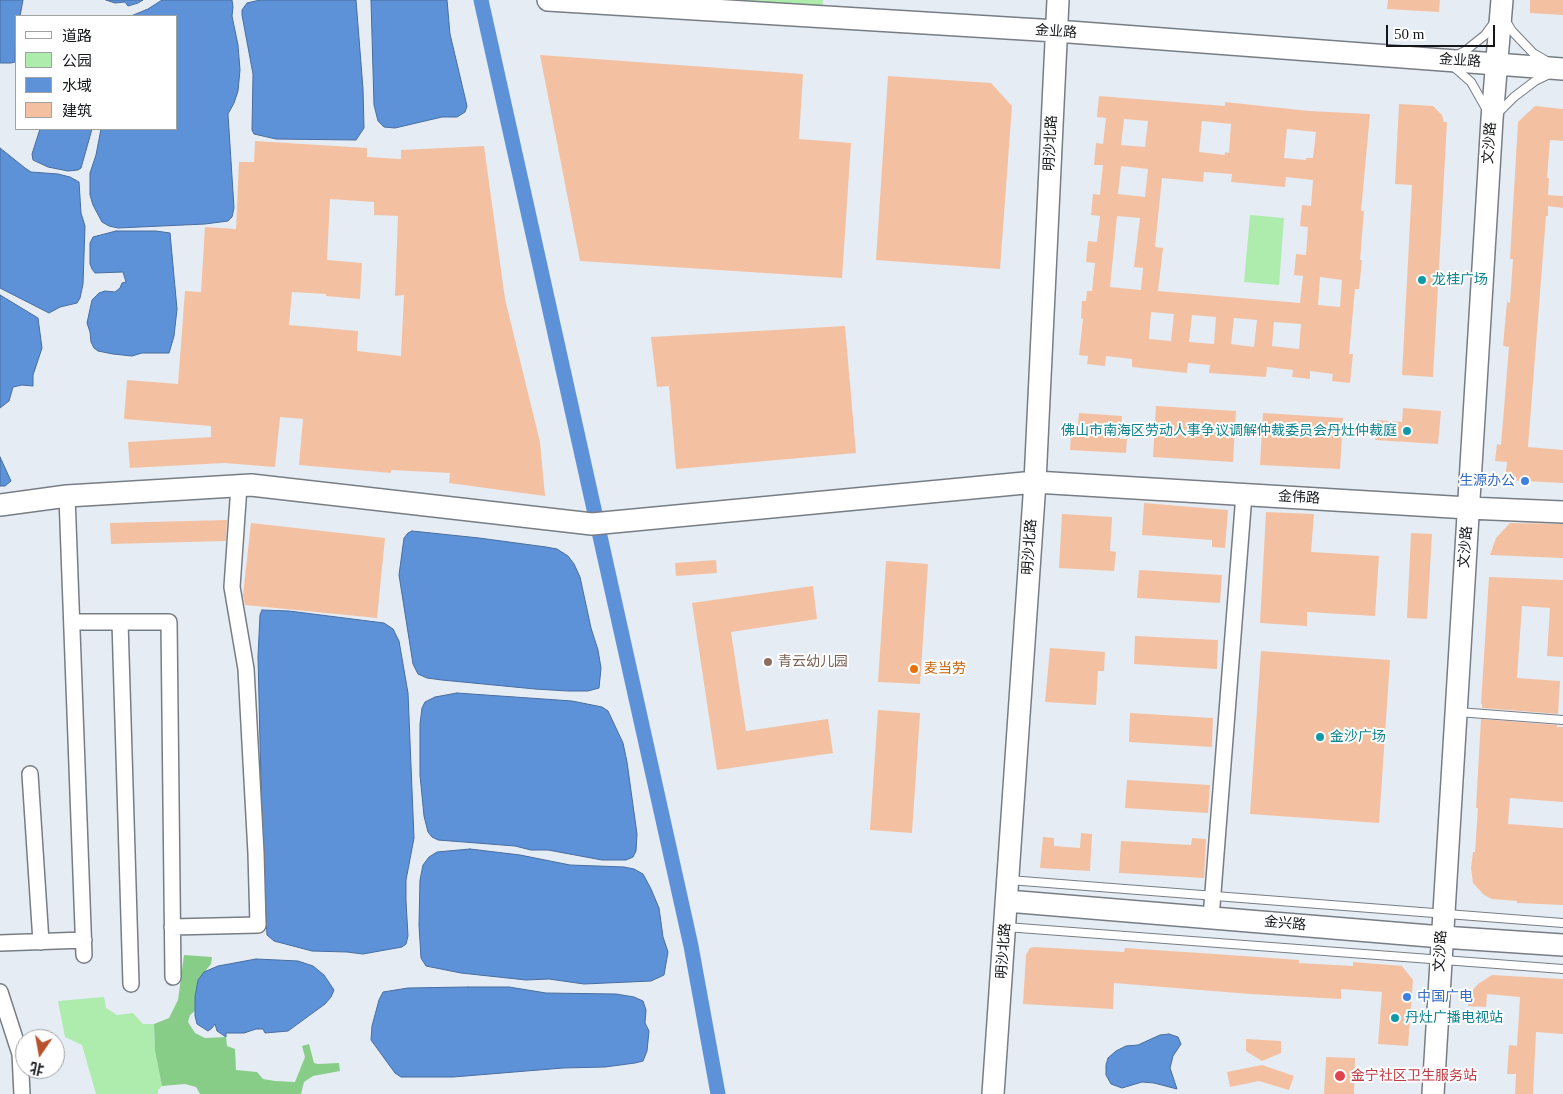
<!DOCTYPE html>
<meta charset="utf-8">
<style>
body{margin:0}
#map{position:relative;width:1563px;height:1094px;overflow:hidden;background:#e6ecf4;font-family:"Times New Roman","Noto Sans SC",serif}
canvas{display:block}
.legend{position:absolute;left:15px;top:15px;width:162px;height:115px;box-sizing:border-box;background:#fff;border:1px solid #a1a2a3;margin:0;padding:6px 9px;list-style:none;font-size:15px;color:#141619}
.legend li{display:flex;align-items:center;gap:10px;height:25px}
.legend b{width:25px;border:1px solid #a1a2a3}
.north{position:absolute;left:15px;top:1029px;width:50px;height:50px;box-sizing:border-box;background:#fff;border:1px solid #a1a2a3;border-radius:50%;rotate:192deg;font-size:14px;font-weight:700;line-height:20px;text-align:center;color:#141619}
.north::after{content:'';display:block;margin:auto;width:18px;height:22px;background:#b9512c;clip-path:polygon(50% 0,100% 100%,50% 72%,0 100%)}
.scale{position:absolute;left:1386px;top:25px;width:109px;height:22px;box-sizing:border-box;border:2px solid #141619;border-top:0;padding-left:6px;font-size:15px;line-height:18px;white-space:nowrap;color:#141619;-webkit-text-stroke:4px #fff;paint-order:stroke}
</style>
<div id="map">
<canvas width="1563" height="1094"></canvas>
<ul class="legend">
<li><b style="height:6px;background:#fff"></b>道路</li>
<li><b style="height:14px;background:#adecac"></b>公园</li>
<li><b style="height:14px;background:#5d92d9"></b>水域</li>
<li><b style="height:14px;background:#f3c1a1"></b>建筑</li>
</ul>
<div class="north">北</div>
<div class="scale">50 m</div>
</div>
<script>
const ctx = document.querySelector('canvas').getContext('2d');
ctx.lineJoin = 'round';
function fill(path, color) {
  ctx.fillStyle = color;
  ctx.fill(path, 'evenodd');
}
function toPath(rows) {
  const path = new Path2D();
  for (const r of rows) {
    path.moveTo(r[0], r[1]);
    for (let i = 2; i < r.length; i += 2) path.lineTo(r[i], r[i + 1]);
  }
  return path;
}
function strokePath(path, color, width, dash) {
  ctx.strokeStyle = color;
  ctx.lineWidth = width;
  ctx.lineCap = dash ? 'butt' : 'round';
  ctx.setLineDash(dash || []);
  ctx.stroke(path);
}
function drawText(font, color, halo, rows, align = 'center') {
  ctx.font = font + ' "Times New Roman","Noto Sans SC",serif';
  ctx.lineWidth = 4;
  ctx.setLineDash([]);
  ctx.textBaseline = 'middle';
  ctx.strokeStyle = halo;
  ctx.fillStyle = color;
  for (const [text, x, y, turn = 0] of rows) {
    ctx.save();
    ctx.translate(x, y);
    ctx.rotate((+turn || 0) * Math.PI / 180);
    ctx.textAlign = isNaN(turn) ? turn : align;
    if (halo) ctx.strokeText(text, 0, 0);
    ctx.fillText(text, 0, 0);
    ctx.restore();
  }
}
const green = toPath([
 [619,0,823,0,822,13],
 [1250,215,1284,218,1279,285,1244,282],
 [104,997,106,1008,117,1015,133,1013,143,1024,154,1024,155,1051,162,1086,158,1090,158,1094,96,1094,82,1045,65,1037,58,1001]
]);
const forest = toPath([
 [184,955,212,957,211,964,198,980,195,997,195,1011,190,1015,188,1022,195,1033,205,1038,226,1037,227,1046,235,1049,236,1070,257,1072,263,1079,275,1081,295,1082,305,1057,302,1046,309,1044,314,1063,318,1064,339,1063,340,1071,313,1076,304,1082,301,1094,200,1094,196,1087,185,1084,162,1086,155,1051,154,1024,169,1018,178,1000]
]);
const water = toPath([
 [0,0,23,0,20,16,16,16,15,59,15,62,11,63,0,63,0,0],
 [106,0,143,0,138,3,128,6,125,2,115,3,106,0],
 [162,0,232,0,233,7,232,16,238,45,240,70,238,91,234,103,228,114,234,208,232,217,228,221,205,224,118,228,109,226,102,222,93,205,90,195,90,173,96,155,101,129,176,129,176,16,131,16,148,9,162,0],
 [260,0,356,0,363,89,364,128,356,140,276,139,254,134,252,130,253,74,242,15,242,10,247,3,260,0],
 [371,0,447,0,450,34,467,106,465,112,457,117,442,117,395,128,384,127,378,121,374,105,371,0],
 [40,129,92,129,81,168,78,170,68,171,48,167,33,160,32,154,40,129],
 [0,148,25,168,31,172,58,174,70,177,79,182,81,213,85,226,83,284,80,298,77,303,60,307,49,313,0,288,0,148],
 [116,231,156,231,170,233,177,309,174,336,169,353,142,353,132,356,113,354,98,351,94,348,91,342,90,332,87,323,92,300,99,293,105,291,115,292,120,288,122,283,126,282,123,272,95,273,92,269,90,264,90,243,93,237,116,231],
 [0,295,38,318,42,348,33,375,33,386,22,385,13,387,9,401,0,408,0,295],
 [0,457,11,481,5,486,0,486,0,457],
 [412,531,479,538,546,547,557,549,568,556,574,564,580,577,591,628,598,650,601,668,599,688,588,691,568,691,535,689,442,680,427,678,418,674,413,664,399,575,404,538,408,533,412,531],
 [262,610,289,611,384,623,393,629,399,641,408,693,414,838,406,880,406,901,408,936,406,944,402,947,363,954,347,952,312,951,274,941,267,935,263,872,258,656,260,615,262,610],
 [457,693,572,701,602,707,608,711,623,743,627,762,637,834,636,851,633,857,626,860,602,860,548,850,531,850,515,846,438,840,432,837,428,832,424,816,420,775,420,724,422,708,425,702,435,697,457,693],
 [470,849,520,855,570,865,624,867,634,869,643,874,651,889,659,908,663,937,668,952,664,975,651,981,584,984,549,979,526,980,461,973,426,966,421,958,419,925,420,880,423,865,429,857,437,852,470,849],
 [256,959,298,961,313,966,324,975,334,990,331,997,325,1004,288,1031,265,1033,263,1029,256,1029,244,1033,226,1033,226,1037,217,1031,215,1024,212,1028,208,1031,197,1024,195,1016,195,997,198,980,204,972,218,966,256,959],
 [468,987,509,987,546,993,616,994,634,997,643,1001,646,1010,645,1023,649,1031,647,1051,643,1061,635,1063,605,1067,563,1068,453,1077,401,1077,395,1073,371,1040,372,1026,379,1000,383,992,408,988,468,987],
 [1169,1034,1178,1037,1181,1044,1173,1056,1170,1068,1177,1089,1154,1083,1142,1082,1122,1088,1111,1084,1106,1075,1106,1065,1108,1058,1116,1051,1126,1046,1138,1045,1160,1035,1169,1034]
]);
const canal = toPath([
 [481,0,691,946,718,1094]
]);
const building = toPath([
 [1388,0,1440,0,1439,12,1387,9],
 [1530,0,1563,0,1563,15,1530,13],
 [540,55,803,74,799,139,851,143,842,278,580,261],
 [888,76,991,83,1012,106,1000,269,876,260],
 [1099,96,1225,106,1225,102,1309,111,1370,114,1361,211,1364,211,1360,260,1362,260,1359,289,1355,289,1349,354,1353,354,1350,383,1332,381,1333,374,1310,371,1310,379,1292,377,1293,370,1267,367,1266,377,1209,373,1210,365,1188,363,1187,373,1132,367,1132,359,1106,356,1105,366,1087,364,1088,356,1079,355,1083,319,1081,318,1082,301,1086,301,1087,291,1092,291,1095,263,1086,262,1088,241,1097,242,1100,216,1091,215,1093,194,1100,195,1103,165,1094,165,1096,143,1103,144,1106,118,1097,117],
 [1124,119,1148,121,1145,147,1121,145],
 [1202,121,1231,124,1229,153,1225,152,1225,155,1199,152],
 [1287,129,1316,132,1313,158,1306,158,1306,160,1284,158],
 [1121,166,1148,169,1145,197,1118,194],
 [1204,172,1232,174,1231,182,1285,187,1286,177,1313,180,1311,206,1302,205,1300,226,1308,227,1306,255,1296,254,1294,275,1303,276,1300,303,1158,291,1163,248,1155,247,1162,178,1203,182],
 [1117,216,1140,218,1134,267,1143,268,1141,290,1110,287],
 [1320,277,1342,280,1340,307,1318,305],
 [1151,312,1174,314,1171,341,1149,339],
 [1192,315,1216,317,1214,344,1189,342],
 [1234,318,1257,320,1254,347,1231,344],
 [1274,322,1301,324,1299,349,1272,346],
 [1399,104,1433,106,1442,115,1444,122,1447,122,1433,377,1402,375,1412,185,1395,184],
 [1535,106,1563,109,1563,141,1550,140,1547,178,1549,178,1548,195,1563,196,1563,208,1548,206,1548,216,1546,216,1528,447,1563,450,1563,483,1505,480,1507,462,1495,461,1497,444,1501,445,1509,347,1503,346,1507,302,1510,303,1513,259,1510,259,1518,122],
 [255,141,367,148,367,157,401,159,401,150,484,146,505,299,540,442,545,496,449,483,450,473,391,470,391,473,299,465,303,419,280,417,275,467,224,463,130,468,128,442,211,437,211,426,124,419,127,380,178,384,185,291,201,292,205,227,236,229,239,162,254,162],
 [330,199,374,202,374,215,398,216,395,296,404,295,401,356,357,351,358,331,289,325,292,292,326,294,326,296,360,299,362,263,327,260],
 [845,326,856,453,676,469,669,386,657,387,651,337],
 [1156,406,1236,411,1233,462,1153,457],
 [1403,408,1441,411,1438,444,1375,440,1377,420,1402,422],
 [1079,413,1122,416,1120,439,1127,439,1126,453,1070,450,1071,435,1077,436],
 [1263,413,1343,418,1340,469,1260,465],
 [1144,503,1228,510,1225,548,1212,547,1212,540,1142,535],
 [1266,512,1314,514,1311,552,1379,556,1375,616,1307,612,1307,626,1260,623],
 [1062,514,1112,517,1110,551,1116,552,1114,571,1059,568],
 [227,520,226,541,111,544,110,523],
 [251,523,385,538,377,618,245,605,243,595],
 [1510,523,1563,524,1563,558,1490,555,1496,538],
 [1411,533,1432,534,1427,619,1407,618],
 [716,560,717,573,676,576,675,563],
 [886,561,928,564,920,684,878,682],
 [1139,570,1222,575,1220,603,1137,598],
 [1489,577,1563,580,1563,657,1547,656,1550,608,1522,606,1517,678,1560,681,1558,714,1482,708,1482,704,1481,704],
 [813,586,817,619,731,632,746,731,828,719,833,753,717,770,692,603],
 [1135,636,1218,640,1217,669,1134,664],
 [1050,648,1105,652,1104,671,1098,671,1096,705,1045,702],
 [1261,651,1390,660,1379,823,1250,814],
 [878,710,920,713,912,833,870,830],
 [1130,713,1213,718,1212,747,1129,742],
 [1481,719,1557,725,1557,727,1563,727,1563,802,1510,798,1508,824,1563,828,1563,905,1517,903,1517,901,1492,899,1484,895,1473,883,1471,868,1473,852,1475,852,1478,808,1476,808],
 [1127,780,1210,785,1208,813,1125,808],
 [1081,833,1092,834,1090,871,1040,868,1043,837,1054,838,1054,846,1080,848],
 [1192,838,1206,839,1204,878,1119,873,1121,841,1191,845],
 [1034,947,1124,952,1125,948,1244,956,1299,960,1299,963,1353,966,1353,962,1402,966,1413,980,1408,1046,1378,1044,1382,992,1341,989,1341,999,1250,994,1114,983,1113,1009,1023,1004,1026,955,1030,948],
 [1492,975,1563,979,1563,1034,1536,1032,1533,1094,1515,1094,1516,1074,1507,1074,1509,1045,1517,1046,1520,997,1487,994,1486,1007,1468,1006,1471,992,1478,984],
 [1246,1039,1281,1041,1281,1053,1262,1061,1246,1051],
 [1326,1057,1355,1058,1354,1094,1324,1094],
 [1262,1065,1294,1076,1289,1090,1259,1081,1230,1087,1227,1072]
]);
const lane = toPath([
 [1501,13,1512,31,1533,53,1560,69,1535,81,1514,97,1492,119,1471,82,1446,60,1465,51,1485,35,1501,13],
 [1458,712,1563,720],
 [1009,880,1563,923],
 [1006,927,1563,969]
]);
const street = toPath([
 [67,496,84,955],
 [72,622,169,622,173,977],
 [120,622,131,984],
 [30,774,41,942],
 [1211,918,1244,494],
 [172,927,258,925,256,853,246,669,232,587,239,486],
 [0,943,84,940],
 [0,992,20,1054,22,1094]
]);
const secondary = toPath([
 [548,0,1056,31,1563,69],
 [0,505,67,496,251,485,592,524,1035,482,1468,508,1563,512],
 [1007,901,1442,937,1563,945],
 [993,1094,1035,482,1058,0],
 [1433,1094,1492,119,1502,0]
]);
const markers = [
 [1422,280,5,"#0f9aa8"],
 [1407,431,5,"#0f9aa8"],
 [1525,481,5,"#3f7fe0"],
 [768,662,5,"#8d6e63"],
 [914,669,5,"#e8710a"],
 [1320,737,5,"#0f9aa8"],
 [1407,997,5,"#3f7fe0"],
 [1395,1018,5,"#0f9aa8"],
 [1340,1076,6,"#e0444e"]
];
const streetNames = [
 ["金业路",1056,32,4],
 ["金业路",1460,61,4],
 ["明沙北路",1051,143,-87],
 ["文沙路",1490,143,-86],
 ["金伟路",1299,498,3],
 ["明沙北路",1030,547,-86],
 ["文沙路",1466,547,-86],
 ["金兴路",1285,924,5],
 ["明沙北路",1004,951,-86],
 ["文沙路",1441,951,-87]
];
const cultureNames = [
 ["龙桂广场",1432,280],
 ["佛山市南海区劳动人事争议调解仲裁委员会丹灶仲裁庭",1397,431,"right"],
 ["金沙广场",1330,737],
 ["丹灶广播电视站",1405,1018]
];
const shopNames = [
 ["生源办公",1515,481],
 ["中国广电",1417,997,"left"]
];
const educationNames = [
 ["青云幼儿园",778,662]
];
const foodNames = [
 ["麦当劳",924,669]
];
const healthNames = [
 ["金宁社区卫生服务站",1351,1076]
];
fill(green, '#adecac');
fill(forest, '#87cd87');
fill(water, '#5d92d9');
strokePath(water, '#476d9f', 1);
strokePath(canal, '#5d92d9', 15);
fill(building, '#f3c1a1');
strokePath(lane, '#787d84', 10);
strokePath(street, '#787d84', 18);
strokePath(secondary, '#787d84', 24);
strokePath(lane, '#fff', 8);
strokePath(street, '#fff', 15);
strokePath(secondary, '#fff', 21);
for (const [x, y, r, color] of markers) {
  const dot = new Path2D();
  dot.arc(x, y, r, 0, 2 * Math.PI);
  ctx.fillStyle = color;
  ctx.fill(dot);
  strokePath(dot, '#fff', 2);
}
drawText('14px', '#141619', '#fff', streetNames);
drawText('14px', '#0d838f', '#fff', cultureNames, 'left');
drawText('14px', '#366cbe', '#fff', shopNames, 'right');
drawText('14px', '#785e54', '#fff', educationNames, 'left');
drawText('14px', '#c56008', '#fff', foodNames, 'left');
drawText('14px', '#be3a42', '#fff', healthNames, 'left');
</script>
